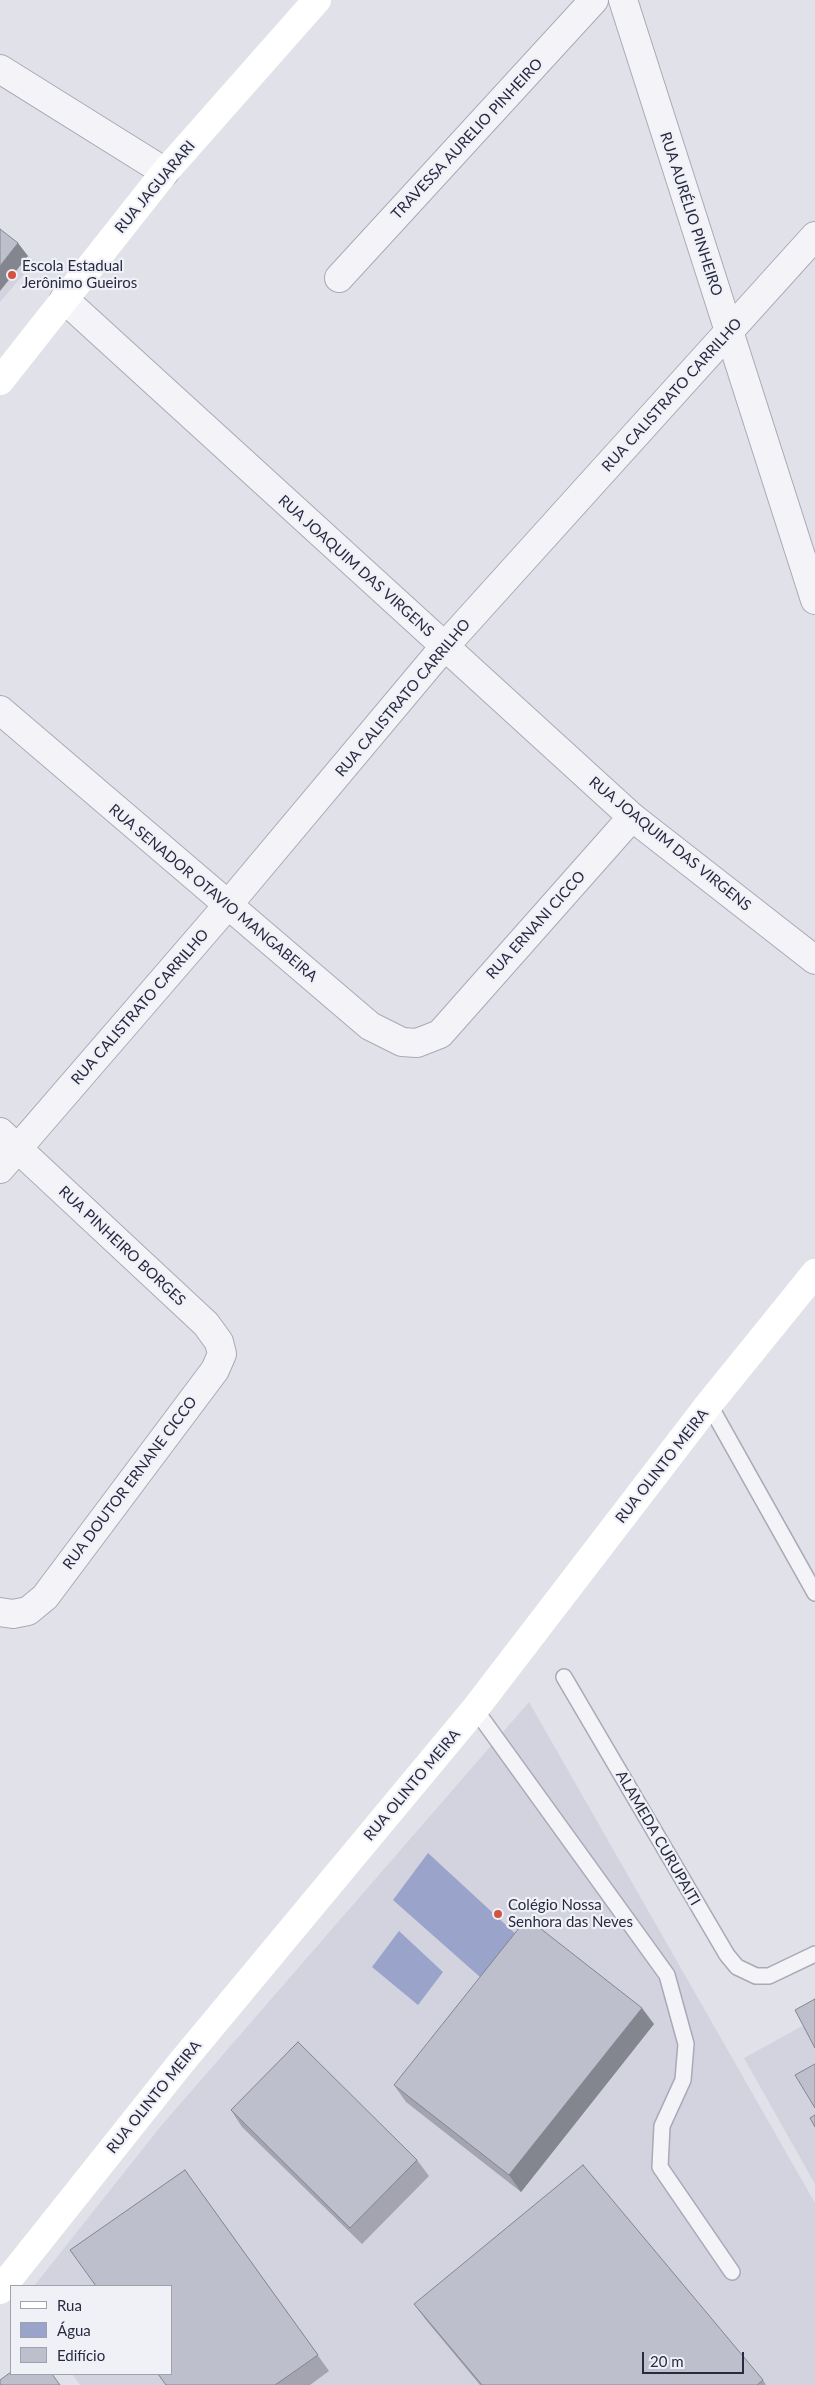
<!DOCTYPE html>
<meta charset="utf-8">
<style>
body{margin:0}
#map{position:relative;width:815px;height:2385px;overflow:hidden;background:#e0e1e9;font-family:Lato,sans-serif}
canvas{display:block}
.legend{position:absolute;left:10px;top:2285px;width:162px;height:90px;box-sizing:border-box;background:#f0f1f7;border:1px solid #a0a1ae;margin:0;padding:6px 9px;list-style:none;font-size:15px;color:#282a41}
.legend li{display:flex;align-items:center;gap:10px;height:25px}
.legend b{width:25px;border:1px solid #a0a1ae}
.scale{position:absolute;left:642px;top:2352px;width:102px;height:22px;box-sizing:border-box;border:2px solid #282a41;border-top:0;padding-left:6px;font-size:15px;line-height:18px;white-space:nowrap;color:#282a41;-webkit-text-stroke:4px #f0f1f7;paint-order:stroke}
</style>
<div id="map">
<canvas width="815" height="2385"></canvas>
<ul class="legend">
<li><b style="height:6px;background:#fff"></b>Rua</li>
<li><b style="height:14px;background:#9aa4cb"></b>Água</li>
<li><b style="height:14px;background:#bdbfcc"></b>Edifício</li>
</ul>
<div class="scale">20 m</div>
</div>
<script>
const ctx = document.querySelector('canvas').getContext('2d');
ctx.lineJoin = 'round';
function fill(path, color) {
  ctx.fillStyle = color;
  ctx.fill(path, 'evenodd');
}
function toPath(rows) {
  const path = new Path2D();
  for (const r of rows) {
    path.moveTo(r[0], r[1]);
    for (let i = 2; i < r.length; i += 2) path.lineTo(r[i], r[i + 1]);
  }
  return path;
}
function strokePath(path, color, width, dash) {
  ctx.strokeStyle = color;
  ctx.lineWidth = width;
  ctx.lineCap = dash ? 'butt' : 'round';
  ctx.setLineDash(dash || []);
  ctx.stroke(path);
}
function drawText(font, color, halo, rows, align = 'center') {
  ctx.font = font + ' Lato,sans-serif';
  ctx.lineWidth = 4.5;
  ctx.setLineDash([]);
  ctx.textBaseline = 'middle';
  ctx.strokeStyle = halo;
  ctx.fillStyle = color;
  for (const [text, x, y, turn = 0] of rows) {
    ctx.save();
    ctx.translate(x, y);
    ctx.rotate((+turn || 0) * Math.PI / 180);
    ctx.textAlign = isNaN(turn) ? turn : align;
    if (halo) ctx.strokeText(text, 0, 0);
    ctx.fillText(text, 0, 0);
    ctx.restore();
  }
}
const built = toPath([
 [0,235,35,261,0,302],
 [529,1702,815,2203,815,2385,80,2385,72,2374,171,2374,171,2286,34,2286,161,2126],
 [815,2019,815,2184,744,2058]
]);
const water = toPath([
 [428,1853,519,1937,480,1977,393,1900],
 [399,1931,443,1972,418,2005,372,1967]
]);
const service = toPath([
 [709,1404,815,1593],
 [564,1677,727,1955,737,1967,756,1976,769,1976,815,1954],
 [475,1709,667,1975,686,2044,683,2080,662,2126,660,2167,732,2272]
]);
const minor = toPath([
 [623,0,815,600],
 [0,69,165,172],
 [339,278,594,0],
 [64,299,632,817,815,960],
 [0,710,370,1026,402,1042,417,1043,440,1034,632,817],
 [0,1132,206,1324,219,1342,222,1354,215,1370,45,1597,28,1611,13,1614,0,1612],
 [0,1169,227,906,444,647,815,236]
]);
const secondary = toPath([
 [0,381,165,172,317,0],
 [0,2290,180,2064,475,1709,709,1404,815,1273]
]);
const wall = toPath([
 [654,2024,521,2192,406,2102,394,2085],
 [231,2110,417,2160,429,2176,362,2244,242,2127],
 [185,2170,329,2371,310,2385,166,2385],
 [414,2304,763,2380,766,2385,480,2385,426,2320]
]);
const shadedWall = toPath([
 [18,243,28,256,0,291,0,266],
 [642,2008,654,2024,521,2192,509,2175]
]);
const building = toPath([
 [0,229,18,243,0,266,0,229],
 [527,1918,642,2008,509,2175,394,2085,527,1918],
 [815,1999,815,2048,795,2010,815,1999],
 [298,2042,417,2160,350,2228,231,2110,298,2042],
 [815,2064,815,2108,795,2075,815,2064],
 [815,2115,815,2127,810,2118,815,2115],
 [583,2165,763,2380,757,2385,482,2385,414,2304,583,2165],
 [185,2170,318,2355,275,2385,166,2385,158,2374,171,2374,171,2286,96,2286,70,2250,185,2170],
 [11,2372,11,2374,52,2374,60,2385,0,2385,0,2380,11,2372]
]);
const markers = [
 [12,275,5,"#d25341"],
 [498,1914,5,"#d25341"]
];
const streetNames = [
 ["TRAVESSA AURELIO PINHEIRO",467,139,-47],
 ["RUA JAGUARARI",155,187,-50],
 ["RUA AURÉLIO PINHEIRO",691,214,72],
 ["RUA CALISTRATO CARRILHO",672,395,-48],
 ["RUA JOAQUIM DAS VIRGENS",356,566,42],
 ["RUA CALISTRATO CARRILHO",403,698,-50],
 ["RUA JOAQUIM DAS VIRGENS",670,844,39],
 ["RUA SENADOR OTAVIO MANGABEIRA",213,893,40],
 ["RUA ERNANI CICCO",536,925,-48],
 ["RUA CALISTRATO CARRILHO",140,1007,-49],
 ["RUA PINHEIRO BORGES",122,1246,43],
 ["RUA OLINTO MEIRA",662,1466,-52],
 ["RUA DOUTOR ERNANE CICCO",130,1483,-53],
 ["RUA OLINTO MEIRA",412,1785,-50],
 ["ALAMEDA CURUPAITI",658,1838,60],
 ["RUA OLINTO MEIRA",154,2097,-51]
];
const poiNames = [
 ["Escola Estadual",22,266],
 ["Jerônimo Gueiros",22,283],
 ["Colégio Nossa",508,1905],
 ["Senhora das Neves",508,1922]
];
fill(built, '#d2d3df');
fill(water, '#9aa4cb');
strokePath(service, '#a9aab7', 18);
strokePath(minor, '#a9aab7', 30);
strokePath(service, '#f3f3f8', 15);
strokePath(minor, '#f3f3f8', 28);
strokePath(secondary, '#fff', 28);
fill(wall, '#a3a4af');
fill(shadedWall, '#84868f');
fill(building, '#bdbfcc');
strokePath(building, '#84868f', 1);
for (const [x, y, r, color] of markers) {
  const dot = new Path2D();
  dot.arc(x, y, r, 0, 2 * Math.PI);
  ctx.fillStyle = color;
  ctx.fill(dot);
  strokePath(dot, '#f0f1f7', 2);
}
drawText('15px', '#282a41', '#f0f1f7', streetNames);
drawText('15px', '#282a41', '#f0f1f7', poiNames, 'left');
</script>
